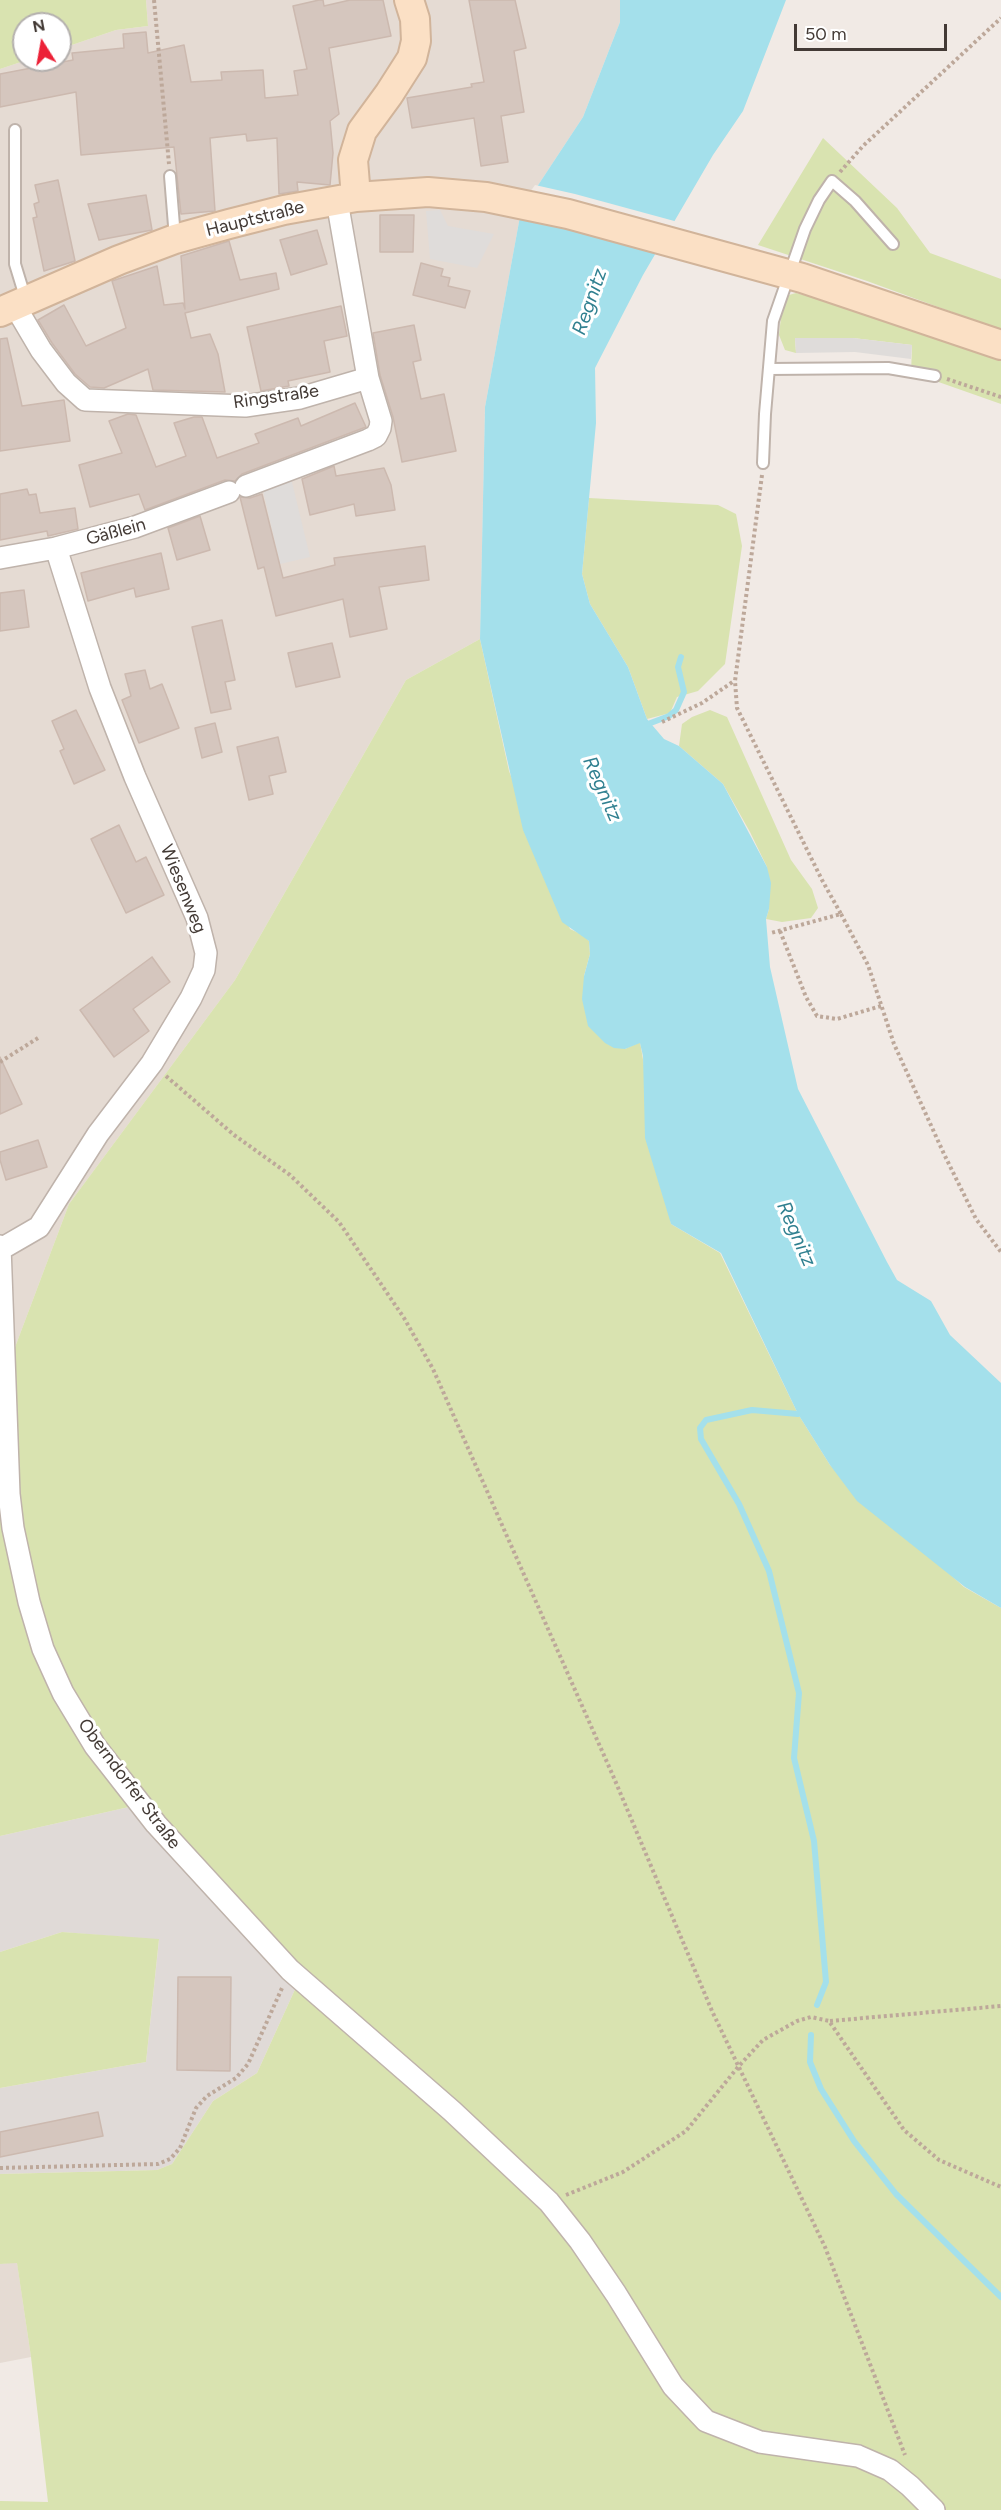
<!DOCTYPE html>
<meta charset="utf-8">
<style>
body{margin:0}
#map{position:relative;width:1001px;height:2510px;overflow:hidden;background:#f1eae5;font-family:Figtree,sans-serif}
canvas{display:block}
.north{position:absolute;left:12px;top:12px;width:60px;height:60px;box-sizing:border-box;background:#fff;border:2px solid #b4b0ae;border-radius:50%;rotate:349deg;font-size:16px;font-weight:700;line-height:24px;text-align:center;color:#433a35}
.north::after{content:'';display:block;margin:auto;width:21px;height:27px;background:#ec2137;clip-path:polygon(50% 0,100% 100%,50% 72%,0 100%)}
.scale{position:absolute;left:794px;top:24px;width:153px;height:27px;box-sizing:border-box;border:3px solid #433a35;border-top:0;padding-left:8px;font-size:18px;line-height:21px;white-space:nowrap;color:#433a35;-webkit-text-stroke:4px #fff;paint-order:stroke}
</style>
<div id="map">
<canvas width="1001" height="2510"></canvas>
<div class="north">N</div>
<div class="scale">50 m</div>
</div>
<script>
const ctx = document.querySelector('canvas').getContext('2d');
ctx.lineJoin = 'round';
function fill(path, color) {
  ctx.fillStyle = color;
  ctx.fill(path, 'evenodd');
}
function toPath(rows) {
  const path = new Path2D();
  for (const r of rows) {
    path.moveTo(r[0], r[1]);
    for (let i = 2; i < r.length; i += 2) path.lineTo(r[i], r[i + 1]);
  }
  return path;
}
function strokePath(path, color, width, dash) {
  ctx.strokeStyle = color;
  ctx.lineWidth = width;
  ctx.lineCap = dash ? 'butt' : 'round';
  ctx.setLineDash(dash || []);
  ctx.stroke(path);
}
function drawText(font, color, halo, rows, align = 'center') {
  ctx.font = font + ' Figtree,sans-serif';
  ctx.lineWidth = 6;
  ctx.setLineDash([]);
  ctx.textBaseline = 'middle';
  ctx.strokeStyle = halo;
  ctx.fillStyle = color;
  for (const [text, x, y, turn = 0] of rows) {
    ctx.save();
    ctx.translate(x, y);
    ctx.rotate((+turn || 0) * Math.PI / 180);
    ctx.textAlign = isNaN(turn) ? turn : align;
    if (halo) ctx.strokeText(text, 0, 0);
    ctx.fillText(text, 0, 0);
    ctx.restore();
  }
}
const residential = toPath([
 [146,0,620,0,620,22,583,117,521,211,485,407,480,639,406,680,235,980,69,1204,0,1387,0,69,27,60,60,60,60,49,116,30,148,26],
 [17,2262,31,2357,0,2363,0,2264]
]);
const industrial = toPath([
 [129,1807,302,1974,257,2073,213,2101,172,2164,157,2170,0,2174,0,2088,146,2062,159,1940,62,1932,0,1952,0,1836]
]);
const green = toPath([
 [0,0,146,0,148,26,116,30,60,49,60,24,24,24,24,60,27,60,0,69],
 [823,138,897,208,930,253,1001,279,1001,330,867,281,758,245],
 [796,293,883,316,1001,358,1001,404,930,379,911,375,912,345,853,338,795,338,796,353,785,350,779,335,781,317,786,300,789,295],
 [589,498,718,505,736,514,742,546,725,664,698,691,677,697,670,713,647,719,628,667,590,604,582,574],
 [480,639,509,771,570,929,583,935,589,941,590,954,584,976,625,1049,640,1042,671,1224,720,1253,798,1414,830,1465,964,1587,1001,1608,1001,2510,0,2510,0,2501,48,2502,31,2357,17,2263,0,2264,0,2174,157,2170,172,2164,213,2101,257,2073,302,1974,129,1807,0,1836,0,1387,69,1204,235,980,406,680],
 [710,710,727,717,791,860,812,889,818,908,811,918,782,922,766,919,769,909,767,867,750,832,723,784,679,746,682,724,692,717],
 [62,1932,159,1939,146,2062,0,2088,0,1952]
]);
const parking = toPath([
 [440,210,448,226,494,234,477,268,430,259,426,211],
 [795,338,853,338,912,345,911,359,855,352,796,353],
 [291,478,310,557,280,564,262,486]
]);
const water = toPath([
 [620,0,786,0,743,111,713,155,643,275,595,368,596,423,582,574,590,604,628,667,647,719,664,739,679,746,723,784,767,867,771,883,769,909,766,919,770,967,798,1089,887,1262,897,1280,931,1301,950,1335,1001,1383,1001,1608,965,1587,857,1501,830,1465,798,1414,721,1253,671,1224,645,1138,643,1056,640,1043,625,1049,614,1048,605,1043,588,1026,582,999,584,976,590,954,589,941,562,922,523,830,480,639,485,407,521,211,583,117,620,22]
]);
const pier = toPath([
 [535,185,575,194,678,222,660,251,518,209]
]);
const stream = toPath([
 [648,724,669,716,676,710,684,692,678,667,681,657],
 [798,1414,752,1410,706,1420,700,1428,701,1439,739,1504,769,1571,799,1693,794,1758,814,1841,826,1982,817,2005],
 [811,2035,810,2062,821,2089,854,2141,896,2194,1001,2297]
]);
const building = toPath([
 [319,0,323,0,324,6,350,0,383,0,391,36,329,48,339,114,330,121,333,153,330,185,297,182,298,191,279,194,277,138,247,141,246,134,210,138,215,211,181,214,174,147,81,155,76,92,0,107,0,74,73,60,72,53,124,48,123,34,146,32,148,53,184,45,191,82,222,80,221,72,263,70,265,98,298,95,294,71,307,69,293,6,319,0],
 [469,0,515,0,526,48,514,51,524,112,501,116,508,162,481,166,474,118,412,128,407,98,472,87,471,84,484,82,469,0],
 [58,180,75,261,44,271,33,218,37,217,34,204,39,202,35,185,58,180],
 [146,195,152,230,99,240,88,204,146,195],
 [380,215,414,215,413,252,380,252,380,215],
 [317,230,327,264,291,275,280,240,317,230],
 [229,241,240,280,276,273,279,289,185,313,191,338,210,334,218,354,225,392,153,390,148,369,104,388,90,387,75,374,52,343,38,320,64,305,86,346,126,328,112,281,157,266,164,305,183,303,185,309,181,256,229,241],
 [421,263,443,269,441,276,450,278,448,286,470,291,465,308,413,295,421,263],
 [341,306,347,336,324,341,330,372,288,381,289,386,261,391,247,327,341,306],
 [414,325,421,360,413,362,421,399,444,394,456,451,402,462,393,417,380,375,373,333,414,325],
 [7,338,22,406,64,400,70,441,0,451,0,339,7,338],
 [355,403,366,427,242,474,235,481,225,480,145,510,139,494,90,507,79,465,122,453,109,421,128,414,136,415,156,467,186,456,174,423,194,417,202,417,217,458,259,443,255,434,298,418,301,426,355,403],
 [334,466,336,476,384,468,391,485,395,510,356,516,354,504,310,515,302,479,334,466],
 [27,489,29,495,36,494,40,513,75,508,78,529,48,536,47,531,0,540,0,494,27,489],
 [262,494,283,578,335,565,334,558,425,546,429,580,379,587,387,629,350,637,343,599,276,616,264,567,258,569,240,497,250,498,262,494],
 [200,516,210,550,177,560,168,528,200,516],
 [161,553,169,589,136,597,134,588,88,601,81,573,161,553],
 [24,590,29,627,0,631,0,593,24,590],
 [222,620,235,680,225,682,231,709,211,713,192,627,222,620],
 [332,643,340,677,296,687,288,653,332,643],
 [145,670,150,689,162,684,179,728,139,743,122,700,131,696,125,674,145,670],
 [76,710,105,770,74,784,60,751,64,749,52,721,76,710],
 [215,723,222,752,202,758,195,728,215,723],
 [278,737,286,772,269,776,273,794,249,800,237,747,278,737],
 [119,825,136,862,146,857,164,895,126,913,91,839,119,825],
 [152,957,170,982,133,1009,149,1031,114,1057,80,1010,152,957],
 [0,1057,22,1104,0,1114,0,1057],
 [38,1140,47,1167,6,1180,0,1160,0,1152,38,1140],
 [178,1977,231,1977,230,2071,177,2070,178,1977],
 [98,2112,103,2136,0,2157,0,2132,98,2112]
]);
const path = toPath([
 [154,0,169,164],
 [840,172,863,146,1001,18],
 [947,379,1001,397],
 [762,475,735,681,737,708,822,880,841,914,771,933],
 [662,722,702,703,734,681],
 [841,914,868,965,894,1044,944,1154,976,1219,1001,1252],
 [780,931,806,997,817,1016,837,1019,881,1006],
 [0,1062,38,1038],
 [166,1076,234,1135,290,1175,339,1222,404,1318,433,1369,614,1778,712,2011,825,2247,905,2455],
 [830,2021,1001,2006],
 [0,2168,158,2164,170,2159,180,2148,196,2108,207,2096,236,2078,248,2064,282,1988],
 [566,2195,623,2172,686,2131,738,2067,763,2040,797,2021,811,2017,829,2021,904,2130,939,2160,1001,2187]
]);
const lane = toPath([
 [15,130,15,264,26,300],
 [170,176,175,238],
 [769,369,888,368,935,376],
 [763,463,765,414,773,321,805,229,819,200,832,181,855,201,893,244]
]);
const street = toPath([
 [15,306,41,350,66,383,85,400,245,406,300,398,368,378],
 [246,486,368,440,376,436,380,428,381,421,368,378,337,201],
 [0,558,56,548,135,527,229,492],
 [0,1246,9,1494,13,1528,29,1602,43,1649,63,1693,95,1746,156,1824,290,1970,452,2111,549,2202,580,2241,616,2294,673,2386,706,2421,760,2442,858,2456,890,2470,910,2486,934,2510],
 [1,1249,39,1227,98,1134,152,1063,191,998,204,970,206,953,197,918,135,777,100,688,56,548]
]);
const secondary = toPath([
 [356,197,353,160,362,131,389,94,412,58,416,41,415,19,409,0],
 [0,312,119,260,175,239,229,224,284,210,356,197,428,192,486,197,568,214,802,278,1001,345]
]);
const streetNames = [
 ["Hauptstraße",255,219,-14],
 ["Ringstraße",276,397,-8],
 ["Gäßlein",116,532,-15],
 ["Wiesenweg",183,889,68],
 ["Oberndorfer Straße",129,1784,53]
];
const waterNames = [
 ["Regnitz",590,302,-71],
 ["Regnitz",602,789,66],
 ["Regnitz",796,1234,66]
];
fill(residential, '#e5dbd3');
fill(industrial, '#e0dad7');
fill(green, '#d9e3b0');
fill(parking, '#dfdcda');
fill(water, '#a4e0eb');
fill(pier, '#f1eae5');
strokePath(stream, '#a4e0eb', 6);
fill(building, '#d5c6be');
strokePath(building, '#ccb9af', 1.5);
strokePath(lane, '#bfb3ab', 14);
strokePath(street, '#bfb3ab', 24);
strokePath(secondary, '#d1b49a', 32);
strokePath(path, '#bda89a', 4, [3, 3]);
strokePath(lane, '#fff', 10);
strokePath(street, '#fff', 21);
strokePath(secondary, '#fbe0c5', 28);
drawText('18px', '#433a35', '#fff', streetNames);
drawText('italic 20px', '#308090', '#fff', waterNames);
</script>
